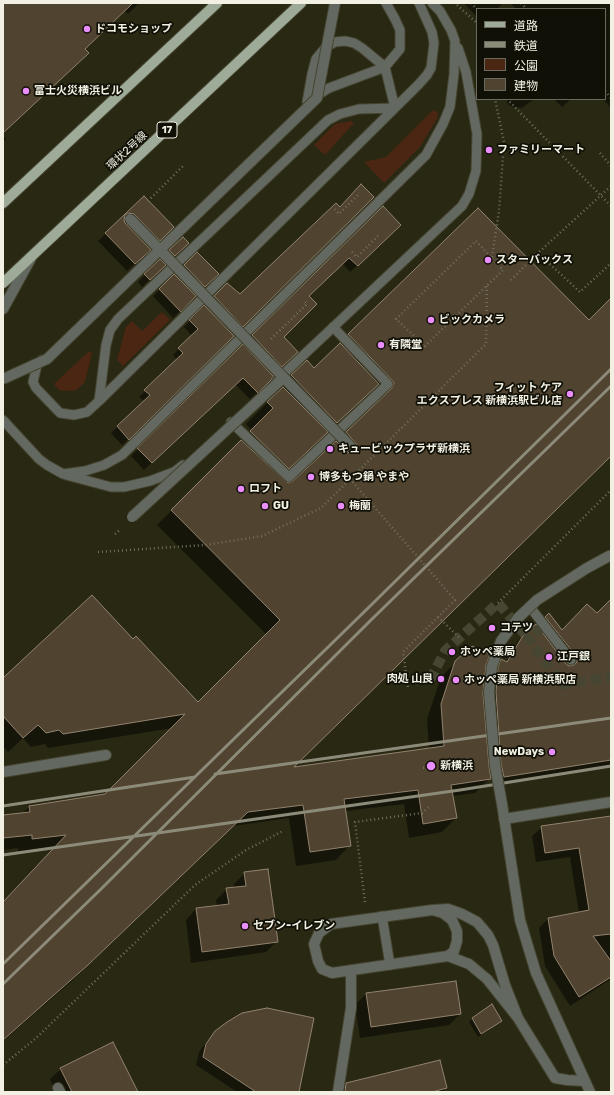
<!DOCTYPE html>
<meta charset="utf-8">
<style>
body{margin:0}
#map{position:relative;width:614px;height:1095px;overflow:hidden;background:#292813;font-family:Rubik,"Noto Sans JP",sans-serif}
canvas{display:block}
.frame{position:absolute;inset:0;border:4px solid #f1f0e3;pointer-events:none}
.legend{position:absolute;left:476px;top:8px;width:130px;height:92px;box-sizing:border-box;background:#111007;border:1px solid #6b6a5f;margin:0;padding:5px 7px;list-style:none;font-size:12px;color:#f1f0e3}
.legend li{display:flex;align-items:center;gap:8px;height:20px}
.legend b{width:20px;border:1px solid #6b6a5f}
</style>
<div id="map">
<canvas width="614" height="1095"></canvas>
<div class="frame"></div>
<ul class="legend">
<li><b style="height:5px;background:#9eab98"></b>道路</li>
<li><b style="height:5px;background:#8c8b7a"></b>鉄道</li>
<li><b style="height:11px;background:#4b2612"></b>公園</li>
<li><b style="height:11px;background:#50432f"></b>建物</li>
</ul>
</div>
<script>
const ctx = document.querySelector('canvas').getContext('2d');
ctx.lineJoin = 'round';
function fill(path, color) {
  ctx.fillStyle = color;
  ctx.fill(path, 'evenodd');
}
function toPath(rows) {
  const path = new Path2D();
  for (const r of rows) {
    path.moveTo(r[0], r[1]);
    for (let i = 2; i < r.length; i += 2) path.lineTo(r[i], r[i + 1]);
  }
  return path;
}
function strokePath(path, color, width, dash) {
  ctx.strokeStyle = color;
  ctx.lineWidth = width;
  ctx.lineCap = dash ? 'butt' : 'round';
  ctx.setLineDash(dash || []);
  ctx.stroke(path);
}
function drawText(font, color, halo, rows, align = 'center') {
  ctx.font = font + ' Rubik,"Noto Sans JP",sans-serif';
  ctx.lineWidth = 3.5;
  ctx.setLineDash([]);
  ctx.textBaseline = 'middle';
  ctx.strokeStyle = halo;
  ctx.fillStyle = color;
  for (const [text, x, y, turn = 0] of rows) {
    ctx.save();
    ctx.translate(x, y);
    ctx.rotate((+turn || 0) * Math.PI / 180);
    ctx.textAlign = isNaN(turn) ? turn : align;
    if (halo) ctx.strokeText(text, 0, 0);
    ctx.fillText(text, 0, 0);
    ctx.restore();
  }
}
const green = toPath([
 [435,110,438,113,437,119,419,148,384,183,364,162,386,157,431,112],
 [351,121,354,123,325,155,314,145,335,124],
 [162,312,170,320,123,366,117,360,126,327,132,321,142,331],
 [89,351,92,353,85,382,80,387,76,390,70,391,59,390,54,384]
]);
const shadow = toPath([
 [3,3,139,3,128,14,125,11,84,49,88,53,3,133],
 [464,3,503,3,497,9,477,9,477,17],
 [510,3,611,3,611,108,603,99,605,99,605,9,516,9],
 [505,99,534,99,522,108,512,107,508,104],
 [554,99,571,99,562,107],
 [3,135,6,139,3,142],
 [373,197,237,332,208,303,227,284,240,296,339,208],
 [144,198,172,227,152,247,127,221,123,220,124,224,149,250,127,271,98,241],
 [383,207,400,225,350,272,342,263,308,297,282,337,297,352,275,373,246,343],
 [478,210,589,321,611,300,611,454,292,768,429,749,427,719,441,677,456,662,485,665,482,693,490,778,475,793,452,796,456,818,442,832,409,838,404,804,345,811,350,845,336,860,296,866,289,818,233,826,73,980,3,1041,3,903,54,849,18,853,18,848,3,850,3,816,22,814,29,807,105,795,173,728,48,748,45,744,31,747,23,738,8,752,3,746,3,679,133,640,198,703,267,635,157,525,252,431,246,424,271,399,270,398,291,376,307,362,314,369],
 [373,389,380,398,378,403,336,443,294,482,288,484,280,477],
 [183,238,188,243,167,263,162,258],
 [197,253,217,274,198,293,178,272],
 [160,260,164,265,142,287,138,282],
 [174,275,195,296,173,318,153,296],
 [204,306,233,336,122,445,111,433,144,401,139,397,177,360,173,355,192,336,184,327],
 [243,346,263,387,250,399,235,384,144,470,131,456],
 [611,604,611,765,498,782,490,699,496,666,502,660,506,662,518,641,525,634,566,664,571,666,570,663,539,623,546,617,562,631,597,614],
 [611,817,611,979,570,1006,545,966,539,928,548,919,579,913,570,857,536,862,532,836,542,827],
 [245,873,277,941,266,952,191,963,186,920,196,909,217,907,216,900,227,889,234,888,234,884],
 [366,994,460,1014,449,1025,360,1038,355,1005],
 [473,1018,501,1021,478,1037,469,1022],
 [216,1032,298,1092,237,1092,196,1065,199,1052,208,1040],
 [61,1069,137,1092,56,1092,50,1079],
 [446,1088,442,1092,356,1092]
]);
const building = toPath([
 [3,3,133,3,85,49,89,53,3,133,3,3],
 [361,184,374,197,243,327,214,296,227,283,240,294,336,203,340,207,361,184],
 [144,196,174,227,160,241,134,214,129,213,125,215,124,220,125,223,151,250,135,264,105,233,144,196],
 [383,206,401,225,358,266,349,258,309,296,317,304,284,337,298,352,282,367,252,335,383,206],
 [478,208,589,320,611,298,611,456,294,767,444,746,441,704,455,661,472,646,490,654,486,665,483,693,489,766,491,779,451,785,457,818,423,824,418,790,344,799,351,846,310,852,303,805,248,812,88,965,3,1040,3,902,66,835,32,839,32,835,3,838,3,815,30,812,29,806,105,794,185,714,63,734,59,730,46,733,38,725,23,738,3,716,3,678,92,595,133,639,136,636,198,702,280,620,171,510,241,440,288,483,293,481,336,441,349,453,352,453,356,451,357,445,346,432,392,388,394,383,392,380,348,334,478,208],
 [183,237,189,243,175,256,169,250,183,237],
 [197,252,219,274,205,287,184,265,197,252],
 [160,259,166,265,150,280,144,274,160,259],
 [174,274,196,296,181,312,159,289,174,274],
 [204,305,234,336,129,440,117,426,150,395,144,390,183,353,178,348,198,329,189,320,204,305],
 [340,343,379,384,337,423,291,375,307,360,314,368,340,343],
 [243,344,273,376,271,380,258,393,243,378,152,463,137,448,243,344],
 [283,387,328,432,289,469,250,431,273,408,267,402,283,387],
 [611,599,611,760,504,777,501,764,496,692,498,667,501,659,507,662,524,634,536,624,566,664,569,666,574,665,577,662,576,656,545,617,549,613,562,630,587,604,597,613,611,599],
 [611,816,611,934,593,936,611,961,611,977,579,997,554,956,548,918,589,910,579,848,545,853,541,826,611,816],
 [268,869,278,942,202,952,196,908,229,904,226,888,246,886,244,872,268,869],
 [456,981,461,1014,371,1027,366,993,456,981],
 [492,1004,502,1021,481,1034,472,1018,492,1004],
 [267,1008,314,1018,299,1092,256,1092,203,1057,206,1044,215,1031,227,1022,242,1013,267,1008],
 [113,1042,138,1092,72,1092,60,1068,113,1042],
 [440,1060,447,1088,432,1092,345,1092,346,1083,440,1060]
]);
const streetTunnel = toPath([
 [542,627,528,638,563,685,611,677],
 [430,680,445,651,498,603,528,638]
]);
const path = toPath([
 [471,3,477,9],
 [521,3,527,9],
 [457,5,477,23],
 [605,91,611,98],
 [507,99,611,206],
 [600,153,611,166],
 [148,201,184,165],
 [335,209,339,214,360,193],
 [476,241,503,270,425,346,396,319,476,241],
 [352,252,357,257,378,236],
 [538,253,580,292,611,263],
 [492,257,499,211,504,142,495,99],
 [511,280,538,253,611,186],
 [271,339,307,304,303,300],
 [350,479,455,600,403,652,408,688],
 [115,534,121,529],
 [98,552,206,545,262,536,321,508,486,344,487,285],
 [498,603,611,490],
 [438,617,460,638],
 [423,768,429,767],
 [365,902,355,822,422,813,430,806],
 [3,1065,35,1039,195,885,246,850,283,831]
]);
const lane = toPath([
 [313,98,329,88,385,67,400,49,400,30,395,19,386,3],
 [307,102,312,74,316,59,326,47,335,42,345,41,354,43,362,48,385,67,395,108],
 [42,360,37,365,33,382,36,388,60,413,74,415,87,412,99,401,418,85,427,75,431,68,434,43,432,32,419,3],
 [277,380,462,206,469,194,476,171,477,134,466,72,458,48],
 [99,401,106,345,110,330,118,319,328,120,340,114,359,109,395,108],
 [3,420,39,459,47,465,63,474,85,471,104,465,122,455,426,155,443,124,450,107,454,74,455,41,451,30,440,11,432,3],
 [231,422,289,477,388,384,333,327],
 [66,475,111,487,124,487,150,481,174,472,183,465],
 [530,607,571,660],
 [382,916,390,965]
]);
const street = toPath([
 [3,309,31,258],
 [3,772,106,755],
 [502,804,520,920,536,973,590,1092],
 [504,819,611,802],
 [432,910,448,909,462,914,477,922,488,935,493,945,505,985,518,1018,487,979,469,964,448,956,332,973,322,969,318,961,314,944,319,933,331,924,432,910,443,913,452,920,457,931,457,941,454,951,448,956],
 [518,1018,555,1078,567,1080,584,1081],
 [58,1088,60,1092],
 [338,1092,351,1008,351,971]
]);
const primary = toPath([
 [3,203,217,3],
 [3,283,301,3]
]);
const rail = toPath([
 [215,774,611,718],
 [3,806,195,777],
 [3,855,460,790,611,766],
 [3,964,363,613,611,369],
 [3,984,100,890,371,620,611,386]
]);
const streetBridge = toPath([
 [130,219,351,447],
 [3,379,47,359,317,98,335,3],
 [132,517,283,378],
 [502,804,495,765,489,692,492,666,501,641,518,618,537,600,587,568,611,555]
]);
const markers = [
 [87,29,4,"#ea8dfd"],
 [26,91,4,"#ea8dfd"],
 [489,150,4,"#ea8dfd"],
 [488,260,4,"#ea8dfd"],
 [431,320,4,"#ea8dfd"],
 [381,345,4,"#ea8dfd"],
 [570,394,4,"#ea8dfd"],
 [330,449,4,"#ea8dfd"],
 [311,477,4,"#ea8dfd"],
 [241,489,4,"#ea8dfd"],
 [265,506,4,"#ea8dfd"],
 [341,506,4,"#ea8dfd"],
 [492,628,4,"#ea8dfd"],
 [452,652,4,"#ea8dfd"],
 [549,657,4,"#ea8dfd"],
 [441,679,4,"#ea8dfd"],
 [456,680,4,"#ea8dfd"],
 [552,752,4,"#ea8dfd"],
 [431,766,5,"#ea8dfd"],
 [245,926,4,"#ea8dfd"]
];
const shields = [
 [167,130,20]
];
const shieldNames = [
 ["17",167,130]
];
const poiNames = [
 ["ドコモショップ",95,29],
 ["富士火災横浜ビル",34,91],
 ["ファミリーマート",497,150],
 ["スターバックス",496,260],
 ["ビックカメラ",439,320],
 ["有隣堂",389,345],
 ["フィット ケア",562,388,"right"],
 ["エクスプレス 新横浜駅ビル店",562,401,"right"],
 ["キュービックプラザ新横浜",338,449],
 ["博多もつ鍋 やまや",319,477],
 ["ロフト",249,489],
 ["GU",273,506],
 ["梅蘭",349,506],
 ["コテツ",500,628],
 ["ホッペ薬局",460,652],
 ["江戸銀",557,657],
 ["肉処 山良",433,679,"right"],
 ["ホッペ薬局 新横浜駅店",464,680],
 ["NewDays",544,752,"right"],
 ["新横浜",440,766],
 ["セブン-イレブン",253,926]
];
const streetNames = [
 ["環状2号線",127,151,-43]
];
fill(green, '#4b2612');
fill(shadow, '#0007');
fill(building, '#50432f');
strokePath(building, '#92836e', 1);
strokePath(streetTunnel, '#474632', 10, [10, 5]);
strokePath(lane, '#454430', 11);
strokePath(street, '#454430', 12);
strokePath(primary, '#454430', 12);
strokePath(path, '#71705d', 2.5, [1, 3]);
strokePath(lane, '#636960', 9);
strokePath(street, '#636960', 10);
strokePath(primary, '#9eab98', 10);
strokePath(rail, '#8c8b7a', 3);
strokePath(streetBridge, '#454430', 12, []);
strokePath(streetBridge, '#636960', 10);
for (const [x, y, r, color] of markers) {
  const dot = new Path2D();
  dot.arc(x, y, r, 0, 2 * Math.PI);
  ctx.fillStyle = color;
  ctx.fill(dot);
  strokePath(dot, '#111007', 1.5);
}
for (const [x, y, w] of shields) {
  const box = new Path2D();
  box.roundRect(x - w / 2, y - 8, w, 16, 3);
  ctx.fillStyle = '#111007';
  ctx.fill(box);
  strokePath(box, '#f1f0e3', 1);
}
drawText('bold 10px', '#f1f0e3', null, shieldNames);
drawText('bold 11px', '#f1f0e3', '#111007', poiNames, 'left');
drawText('11px', '#f1f0e3', '#111007', streetNames);
</script>
